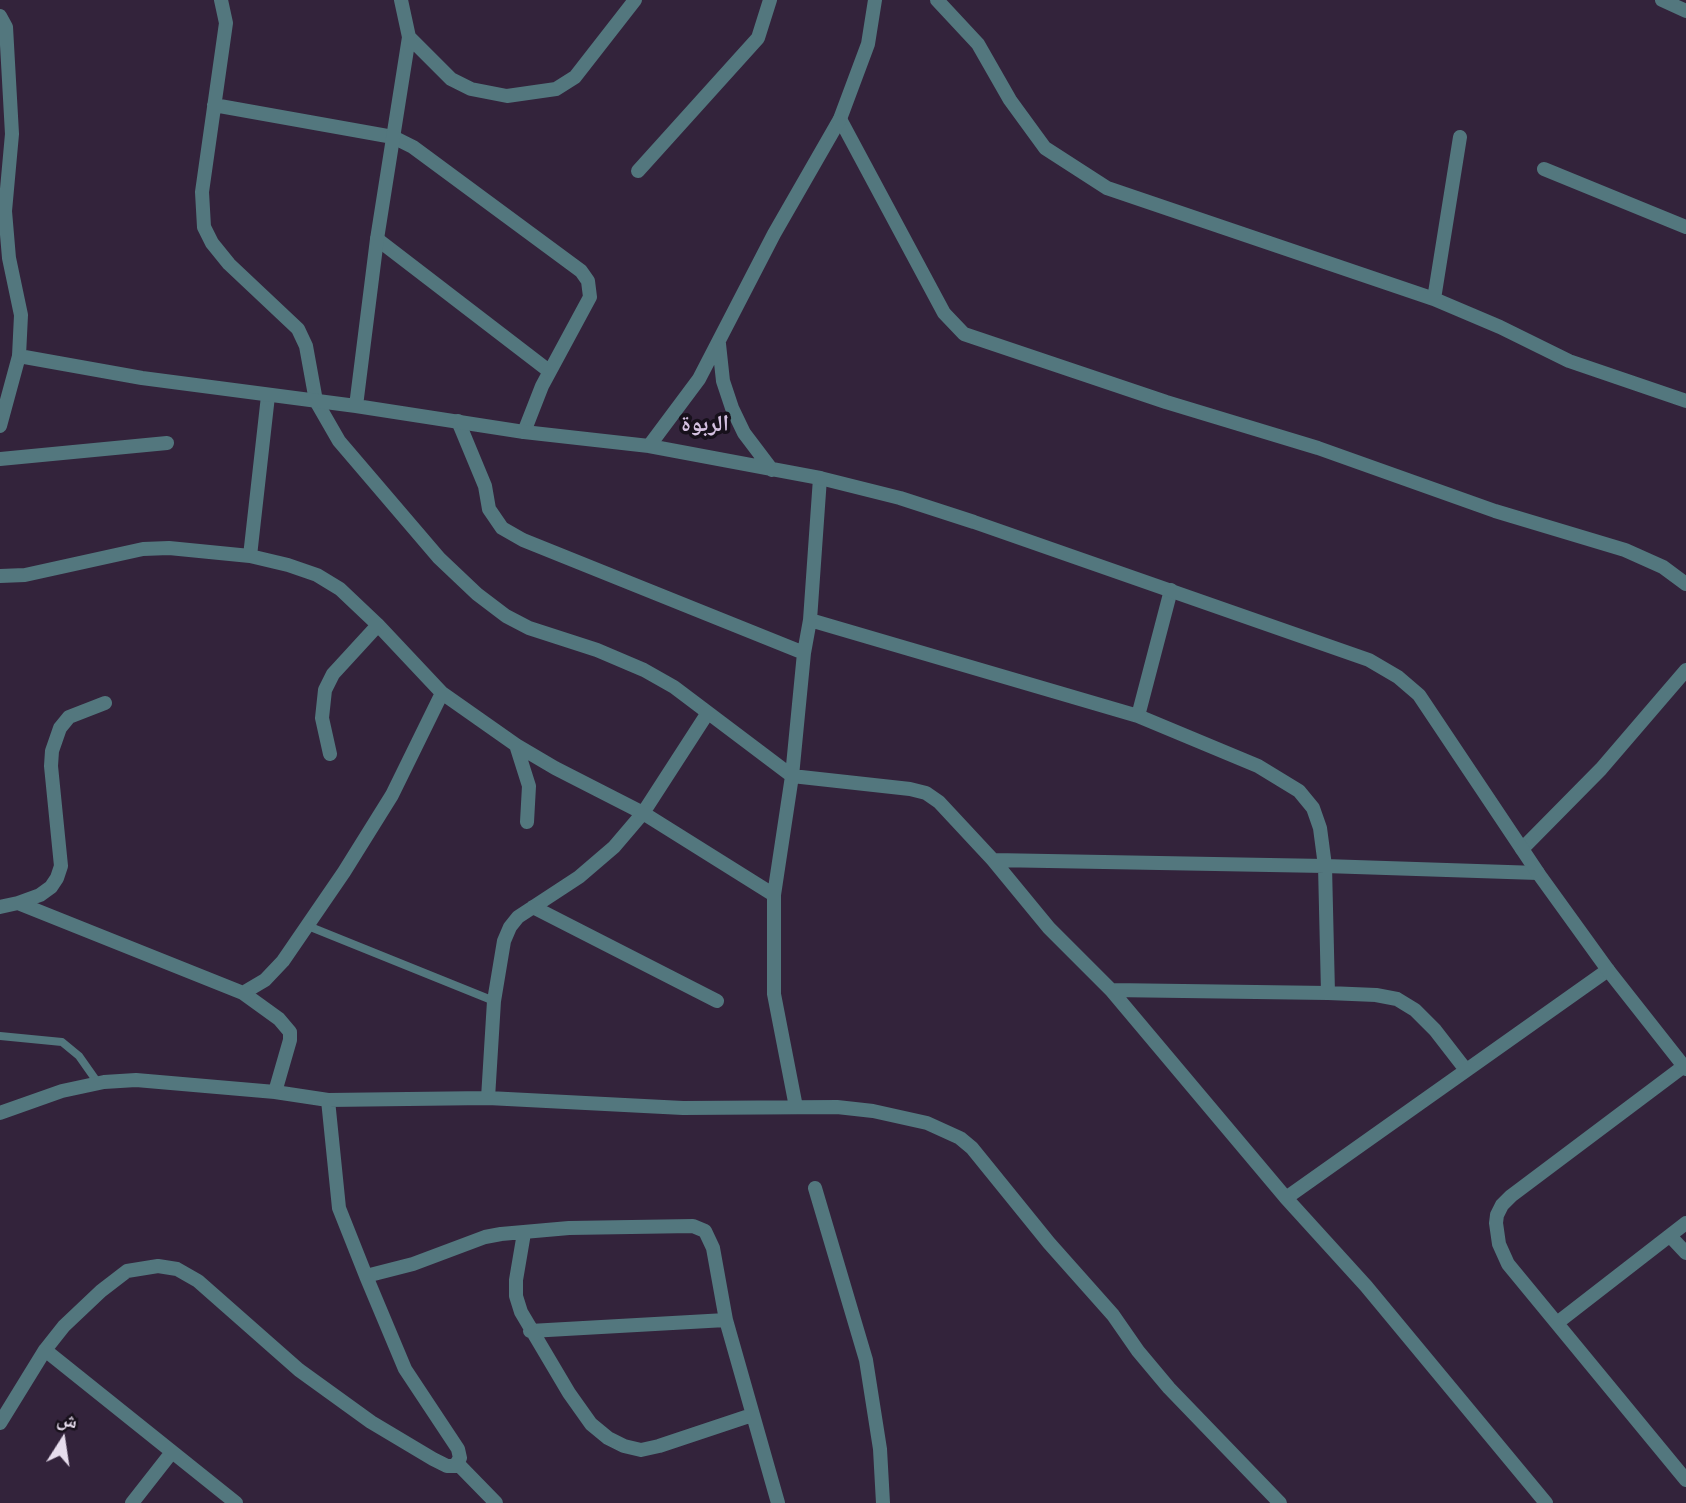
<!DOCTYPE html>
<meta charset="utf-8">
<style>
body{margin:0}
#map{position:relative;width:1686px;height:1503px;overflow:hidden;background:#33233b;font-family:Lato,"Noto Naskh Arabic",sans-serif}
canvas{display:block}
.north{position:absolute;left:28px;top:1405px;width:70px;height:70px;-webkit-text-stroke:5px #17101b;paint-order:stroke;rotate:12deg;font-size:19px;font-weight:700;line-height:28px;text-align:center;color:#e7dded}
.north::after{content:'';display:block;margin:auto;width:24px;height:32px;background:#e7dded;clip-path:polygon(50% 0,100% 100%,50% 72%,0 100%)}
</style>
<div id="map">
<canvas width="1686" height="1503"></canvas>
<div class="north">ش</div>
</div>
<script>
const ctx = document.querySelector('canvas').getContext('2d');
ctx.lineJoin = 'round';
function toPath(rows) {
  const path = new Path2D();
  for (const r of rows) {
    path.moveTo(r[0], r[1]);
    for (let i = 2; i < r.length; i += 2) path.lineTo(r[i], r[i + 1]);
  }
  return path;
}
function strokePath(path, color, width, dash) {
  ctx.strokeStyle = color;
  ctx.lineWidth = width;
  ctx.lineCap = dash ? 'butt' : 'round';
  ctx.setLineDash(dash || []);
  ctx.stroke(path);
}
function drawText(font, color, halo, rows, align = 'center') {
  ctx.font = font + ' Lato,"Noto Naskh Arabic",sans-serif';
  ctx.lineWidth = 7;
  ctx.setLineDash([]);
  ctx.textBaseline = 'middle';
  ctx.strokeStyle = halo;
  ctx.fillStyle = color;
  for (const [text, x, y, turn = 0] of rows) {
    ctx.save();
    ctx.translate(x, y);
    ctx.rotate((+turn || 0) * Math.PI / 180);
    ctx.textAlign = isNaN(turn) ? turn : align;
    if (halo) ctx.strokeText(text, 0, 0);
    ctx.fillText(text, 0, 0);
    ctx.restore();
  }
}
const service = toPath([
 [308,926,494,1001],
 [0,1036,62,1042,79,1056,98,1083]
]);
const minor = toPath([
 [221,0,226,23,202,192,204,227,212,243,229,264,298,329,306,346,316,401,339,441,439,558,477,594,506,616,529,628,597,650,644,670,674,687,792,776,910,789,926,793,939,802,993,860,1049,928,1111,990,1286,1198,1366,1286,1546,1503],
 [937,0,978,44,1010,100,1045,148,1107,188,1434,299,1500,327,1569,361,1686,401],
 [1662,0,1686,11],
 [214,105,393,137,413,147,581,271,588,281,590,297,542,386,524,432],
 [840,119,944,313,964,334,1166,402,1318,448,1495,511,1625,550,1663,567,1686,584],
 [1544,169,1686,227],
 [638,171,758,38,770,0],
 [377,239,549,371],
 [1434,299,1460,137],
 [458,421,485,486,489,509,502,528,523,540,804,653],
 [0,426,19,356],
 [0,459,167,443],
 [250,556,268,396],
 [0,576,25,575,143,549,169,548,250,556,288,565,317,575,340,589,378,625,442,693,516,745,529,786,527,822],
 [1171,590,1138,716,1258,766,1299,791,1313,808,1320,828,1325,866,1328,993],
 [810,620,1138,716],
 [516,745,555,768,643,813,774,895],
 [330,754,322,718,325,690,333,674,378,625],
 [1522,849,1601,769,1686,670],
 [993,860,1325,866,1538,873],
 [18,903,40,895,51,887,57,878,61,866,51,766,52,751,60,728,69,717,105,703],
 [0,907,18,903,243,993,265,980,283,961,344,872,392,795,442,693],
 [533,907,717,1001],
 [1111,990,1328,993,1376,995,1397,999,1415,1010,1435,1030,1466,1070],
 [243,993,279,1019,290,1032,290,1040,275,1092],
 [1684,1066,1511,1196,1502,1205,1497,1215,1496,1223,1499,1244,1508,1264,1686,1480],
 [488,1098,494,1001,504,941,510,927,518,917,579,877,614,847,643,813,707,714],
 [328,1100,339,1208,366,1276,413,1264,485,1237,501,1234,569,1228,693,1226,705,1231,713,1248,726,1320,778,1503],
 [796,1107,774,994,774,895,792,776,804,653,810,620,820,478],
 [0,1113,62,1091,104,1082,136,1080,275,1092,328,1100,488,1098,683,1108,837,1107,873,1111,927,1123,960,1138,972,1148,1049,1243,1113,1315,1138,1351,1169,1388,1280,1503],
 [815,1188,866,1360,880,1449,883,1503],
 [1286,1198,1608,970],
 [524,1233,516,1280,516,1296,521,1312,569,1393,591,1424,608,1438,624,1446,641,1450,659,1446,752,1415],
 [1670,1236,1686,1253],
 [1557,1323,1686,1223],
 [530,1331,726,1320],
 [45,1350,236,1503],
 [0,1423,45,1350,64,1326,101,1291,127,1271,158,1266,177,1269,198,1281,299,1370,371,1422,433,1459,447,1466,455,1466,460,1458,458,1449,405,1369,366,1276],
 [458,1464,496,1503],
 [132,1503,172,1452]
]);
const tertiary = toPath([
 [401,0,409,37,451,79,471,89,507,96,556,89,575,77,635,0],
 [0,16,6,27,12,134,5,211,9,258,21,315,19,356,142,378,356,406,524,432,649,446,820,478,900,498,974,522,1369,660,1398,677,1419,695,1538,873,1608,970,1686,1069],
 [719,344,723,381,732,408,744,433,772,470],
 [356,406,377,239,409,37],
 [649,446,699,379,774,234,840,119,868,44,875,0]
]);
const neighbourhoodNames = [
 ["الربوة",705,424]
];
strokePath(service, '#53777e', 8);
strokePath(minor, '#53777e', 14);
strokePath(tertiary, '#53777e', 14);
drawText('bold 23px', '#d4c0e0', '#17101b', neighbourhoodNames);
</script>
